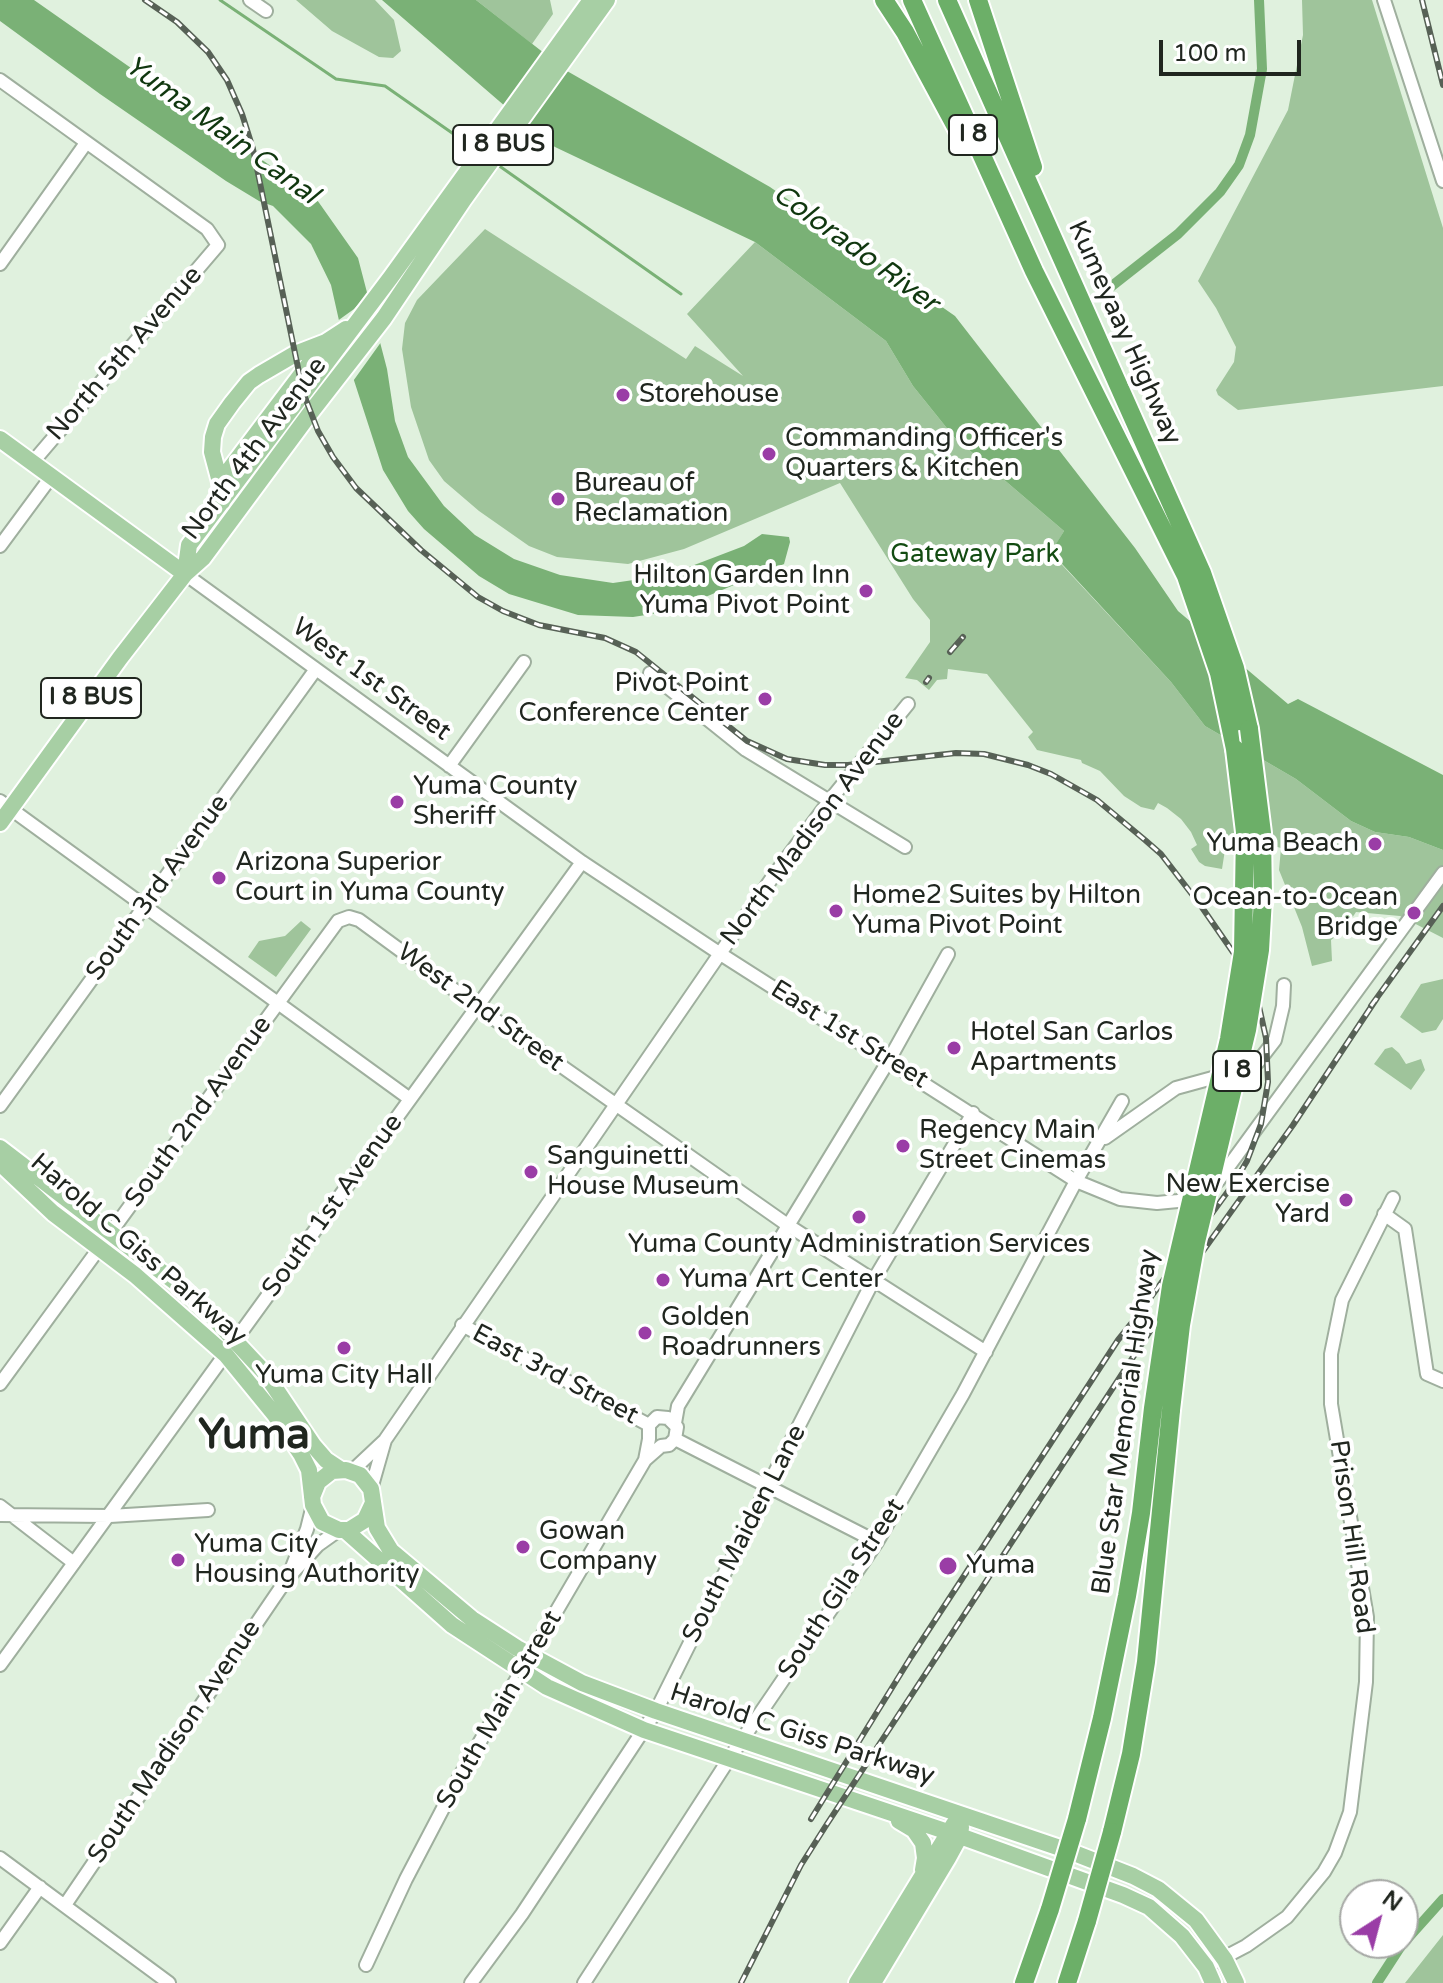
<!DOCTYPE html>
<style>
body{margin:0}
#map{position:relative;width:1443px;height:1983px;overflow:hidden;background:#e0f1de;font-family:"Varela Round",sans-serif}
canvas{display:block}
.north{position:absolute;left:1339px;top:1879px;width:80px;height:80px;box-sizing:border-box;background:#fff;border:2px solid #a6a8a5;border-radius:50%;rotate:36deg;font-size:22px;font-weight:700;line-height:32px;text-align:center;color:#20261f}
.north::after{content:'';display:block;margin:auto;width:28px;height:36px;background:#9a3da6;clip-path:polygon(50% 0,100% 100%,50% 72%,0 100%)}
.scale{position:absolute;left:1159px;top:40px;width:142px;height:36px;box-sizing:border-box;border:4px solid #20261f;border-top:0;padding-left:10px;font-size:24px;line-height:28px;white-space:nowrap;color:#20261f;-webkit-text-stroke:6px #fff;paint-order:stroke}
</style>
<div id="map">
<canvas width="1443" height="1983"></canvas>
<div class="north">N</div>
<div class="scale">100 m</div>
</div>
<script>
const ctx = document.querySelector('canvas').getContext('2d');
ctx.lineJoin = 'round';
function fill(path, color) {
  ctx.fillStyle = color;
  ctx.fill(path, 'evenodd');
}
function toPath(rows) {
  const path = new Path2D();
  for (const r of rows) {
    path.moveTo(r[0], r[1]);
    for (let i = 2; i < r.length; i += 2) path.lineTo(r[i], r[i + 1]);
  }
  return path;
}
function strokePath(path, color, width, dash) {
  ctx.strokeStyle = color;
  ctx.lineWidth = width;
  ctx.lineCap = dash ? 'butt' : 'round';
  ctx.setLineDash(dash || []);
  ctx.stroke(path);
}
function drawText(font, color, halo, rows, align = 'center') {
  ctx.font = font + ' "Varela Round",sans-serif';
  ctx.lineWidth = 8;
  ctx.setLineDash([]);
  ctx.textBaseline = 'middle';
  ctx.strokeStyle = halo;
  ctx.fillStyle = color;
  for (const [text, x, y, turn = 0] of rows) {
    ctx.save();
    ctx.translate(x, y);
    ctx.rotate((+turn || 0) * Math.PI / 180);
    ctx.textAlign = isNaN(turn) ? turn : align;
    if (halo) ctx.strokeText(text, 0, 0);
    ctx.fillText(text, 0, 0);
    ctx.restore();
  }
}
const green = toPath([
 [296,0,375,0,394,20,401,51,393,58,379,57,332,31],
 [476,0,550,0,553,14,532,44],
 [1302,0,1372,0,1443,228,1443,386,1238,410,1218,395,1216,390,1234,362,1236,347,1216,308,1198,281,1288,110,1303,35],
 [485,229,686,359,695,346,743,376,687,314,755,242,886,341,913,386,954,437,1064,531,1051,553,1171,682,1205,726,1296,779,1351,821,1375,832,1409,837,1443,850,1443,938,1400,916,1356,912,1344,930,1331,940,1332,961,1312,966,1302,927,1279,870,1281,848,1274,846,1273,835,1266,826,1240,825,1234,838,1227,837,1222,869,1205,866,1199,862,1191,849,1197,845,1191,832,1181,819,1167,808,1158,803,1154,810,1141,807,1124,796,1100,771,1082,763,1081,760,1037,750,1028,737,1033,732,987,674,948,669,947,679,937,680,929,690,917,680,905,678,930,642,930,620,913,599,840,483,684,549,628,564,557,557,529,546,479,511,444,481,429,460,411,407,402,349,405,323,417,300],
 [301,921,311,929,276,977,248,957,259,941,285,936],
 [1443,979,1443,1019,1436,1030,1422,1033,1400,1017,1421,984],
 [1392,1047,1399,1053,1406,1064,1421,1059,1425,1070,1411,1090,1374,1064,1385,1049],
 [1443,1935,1443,1983,1405,1983]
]);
const water = toPath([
 [0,0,34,0,315,197,358,258,387,369,395,421,408,457,444,506,475,535,514,559,560,575,613,583,668,575,744,546,762,534,789,537,790,542,784,564,672,611,633,617,578,615,509,594,479,576,424,529,408,511,383,470,349,365,331,285,311,244,273,206,259,201,226,181,100,94,0,21],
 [382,0,476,0,567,71,770,187,955,316,1135,548,1178,611,1288,704,1298,699,1443,775,1443,850,1409,837,1375,832,1351,821,1296,779,1205,726,1171,682,1051,552,1064,531,954,437,913,386,886,341,755,242,555,147,528,126]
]);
const pier = toPath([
 [371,290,384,338,351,384,336,322,354,309]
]);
const stream = toPath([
 [220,0,336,79,385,86,475,149],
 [498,165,681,294]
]);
const canal = toPath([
 [1108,289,1178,234,1220,192,1239,165,1250,135,1262,69,1259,0],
 [1377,1983,1401,1946,1443,1899]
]);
const minor = toPath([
 [250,0,266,11],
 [1384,0,1443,181],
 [0,80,207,229,218,245,32,463],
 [0,264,86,143],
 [0,546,51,477],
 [185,574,582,862,719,953,1076,1181,1120,1199,1157,1203,1178,1201,1195,1196,1218,1181,1443,873],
 [650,673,746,750,905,847],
 [449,766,524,662],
 [0,801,410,1099],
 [0,1106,316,669],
 [1105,1138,1176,1088,1238,1071,1258,1062,1275,1040,1283,1006,1284,985],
 [1384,1214,1405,1229,1427,1374,1443,1381],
 [462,1325,649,1425],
 [0,1384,338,921,349,917,359,920,490,1016,789,1226,986,1352],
 [675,1423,678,1406,889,1060,948,954],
 [675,1439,877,1542],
 [352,1471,385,1440,772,878,830,800,908,704],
 [371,1489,385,1440],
 [0,1506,74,1563],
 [0,1515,110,1516,208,1510],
 [291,1570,307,1529,313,1505],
 [0,1665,582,862],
 [0,1858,169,1983],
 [65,1905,286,1580,318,1545,339,1530],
 [0,1943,40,1887],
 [366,1965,406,1879,461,1774,645,1460,649,1439,649,1425,657,1417,668,1418,677,1427,675,1439,669,1445,661,1446,645,1460],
 [1206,1967,1246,1946,1287,1917,1324,1872,1335,1853,1350,1812,1366,1682,1367,1617,1331,1404,1331,1354,1342,1300,1393,1198],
 [471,1983,522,1914,656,1711,767,1488,873,1281,973,1113],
 [584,1983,729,1759,877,1542,963,1394,1076,1181,1122,1101]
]);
const major = toPath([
 [0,439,185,574],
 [220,482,325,343],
 [222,502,220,482,212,452,213,437,217,424,232,403,249,382,259,375,295,354,326,342,346,329],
 [185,574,189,545,391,277,591,0],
 [0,823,120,658,185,574,203,558,311,412,384,318,464,199,607,0],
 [0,1148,184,1289,207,1311,265,1373,313,1445,326,1460,341,1470],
 [0,1163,53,1213,135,1275,226,1355,275,1415,301,1454,309,1470,313,1505,322,1522,339,1530,349,1530,365,1520,373,1503],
 [312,1497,318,1482,332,1471,346,1470,360,1475,371,1489,377,1528,391,1551,472,1619,517,1648,582,1683,656,1711,1069,1851,1133,1876,1158,1889,1196,1920,1225,1960,1236,1983],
 [345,1530,452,1625,547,1687,644,1730,960,1836,1123,1895,1149,1907,1182,1936,1206,1967,1213,1983],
 [899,1821,914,1830,923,1843,925,1858,923,1870],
 [857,1983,954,1824],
 [873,1983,948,1858,960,1836,961,1827]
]);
const highway = toPath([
 [884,0,905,32,962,138],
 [912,0,1034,271,1186,576,1219,673,1235,749],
 [947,0,1202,573,1235,668,1249,729],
 [978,0,1033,167],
 [1077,1819,1102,1718,1127,1596,1141,1513,1153,1408],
 [1112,1832,1131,1754,1146,1662,1171,1410],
 [1024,1983,1050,1909],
 [1067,1983,1087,1921]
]);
const rail = toPath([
 [145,0,177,22,208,52,227,80,242,114,253,149,303,392,318,431,333,457,356,488,421,550,478,597,503,611,539,625,605,638,636,652,747,741,787,759,825,765,848,765,956,753,984,754,1028,765,1051,774,1097,800,1145,840,1161,854,1201,906,1237,958,1258,1002,1266,1038,1268,1082,1261,1124,1247,1161,1234,1183,1140,1312],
 [1422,0,1443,85],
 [950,652,963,637],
 [926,682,929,678],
 [1371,1006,1443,906],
 [811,1819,911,1657,1118,1340,1147,1304],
 [741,1983,801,1865,827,1824,1198,1258,1293,1125,1377,998]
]);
const highwayBridge = toPath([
 [1153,1408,1171,1286,1229,1039,1243,952,1245,832,1235,749],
 [1171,1410,1181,1325,1196,1242,1247,1030,1260,950,1263,898,1262,833,1249,729],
 [1050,1909,1077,1819],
 [1087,1921,1112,1832]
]);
const markers = [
 [623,395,8,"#9a3da6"],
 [769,454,8,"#9a3da6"],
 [558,499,8,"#9a3da6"],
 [866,591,8,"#9a3da6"],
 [765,699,8,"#9a3da6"],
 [397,802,8,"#9a3da6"],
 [1375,844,8,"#9a3da6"],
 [219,878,8,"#9a3da6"],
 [836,911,8,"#9a3da6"],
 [1414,913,8,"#9a3da6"],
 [954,1048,8,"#9a3da6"],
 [903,1146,8,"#9a3da6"],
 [531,1172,8,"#9a3da6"],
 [1346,1200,8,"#9a3da6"],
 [859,1217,8,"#9a3da6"],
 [663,1280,8,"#9a3da6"],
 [645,1333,8,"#9a3da6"],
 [344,1348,8,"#9a3da6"],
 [523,1547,8,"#9a3da6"],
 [178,1560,8,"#9a3da6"],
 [948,1566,10,"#9a3da6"]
];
const shields = [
 [973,135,48],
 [503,145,100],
 [91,698,100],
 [1237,1071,48]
];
const shieldNames = [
 ["I 8",973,135],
 ["I 8 BUS",503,145],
 ["I 8 BUS",91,698],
 ["I 8",1237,1071]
];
const streetNames = [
 ["Kumeyaay Highway",1124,333,66],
 ["North 5th Avenue",125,354,-49],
 ["North 4th Avenue",255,449,-53],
 ["West 1st Street",371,680,36],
 ["North Madison Avenue",813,829,-53],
 ["South 3rd Avenue",158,888,-54],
 ["West 2nd Street",480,1008,36],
 ["East 1st Street",849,1035,32],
 ["South 2nd Avenue",199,1112,-54],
 ["South 1st Avenue",333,1206,-54],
 ["Harold C Giss Parkway",138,1250,41],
 ["East 3rd Street",555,1375,28],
 ["Blue Star Memorial Highway",1126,1422,-82],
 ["South Maiden Lane",745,1534,-63],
 ["Prison Hill Road",1351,1537,82],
 ["South Gila Street",842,1589,-57],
 ["South Main Street",500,1710,-60],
 ["Harold C Giss Parkway",802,1735,18],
 ["South Madison Avenue",175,1742,-56]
];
const poiNames = [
 ["Storehouse",639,395],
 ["Commanding Officer's",785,439],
 ["Quarters & Kitchen",785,469],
 ["Bureau of",574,484],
 ["Reclamation",574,514],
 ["Hilton Garden Inn",850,576,"right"],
 ["Yuma Pivot Point",850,606,"right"],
 ["Pivot Point",749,684,"right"],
 ["Conference Center",749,714,"right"],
 ["Yuma County",413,787],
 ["Sheriff",413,817],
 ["Yuma Beach",1359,844,"right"],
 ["Arizona Superior",235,863],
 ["Court in Yuma County",235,893],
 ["Home2 Suites by Hilton",852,896],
 ["Yuma Pivot Point",852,926],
 ["Ocean-to-Ocean",1398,898,"right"],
 ["Bridge",1398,928,"right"],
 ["Hotel San Carlos",970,1033],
 ["Apartments",970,1063],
 ["Regency Main",919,1131],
 ["Street Cinemas",919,1161],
 ["Sanguinetti",547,1157],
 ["House Museum",547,1187],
 ["New Exercise",1330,1185,"right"],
 ["Yard",1330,1215,"right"],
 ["Yuma County Administration Services",859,1245,"center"],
 ["Yuma Art Center",679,1280],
 ["Golden",661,1318],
 ["Roadrunners",661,1348],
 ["Yuma City Hall",344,1376,"center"],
 ["Gowan",539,1532],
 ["Company",539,1562],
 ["Yuma City",194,1545],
 ["Housing Authority",194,1575],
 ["Yuma",966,1566]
];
const parkNames = [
 ["Gateway Park",975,555]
];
const waterNames = [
 ["Yuma Main Canal",221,131,36],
 ["Colorado River",855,249,36]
];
const townNames = [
 ["Yuma",254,1437]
];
fill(green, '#9fc49b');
fill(water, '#7ab176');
fill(pier, '#e0f1de');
strokePath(stream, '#7ab176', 3);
strokePath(canal, '#7ab176', 10);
strokePath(minor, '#9faf9e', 16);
strokePath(major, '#fff', 20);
strokePath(highway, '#fff', 22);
strokePath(minor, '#fff', 12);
strokePath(major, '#a7cfa4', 16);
strokePath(highway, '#6caf68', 18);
strokePath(rail, '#576156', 6);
strokePath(rail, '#fff', 3, [9]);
strokePath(highwayBridge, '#fff', 22, []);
strokePath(highwayBridge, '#6caf68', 18);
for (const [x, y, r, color] of markers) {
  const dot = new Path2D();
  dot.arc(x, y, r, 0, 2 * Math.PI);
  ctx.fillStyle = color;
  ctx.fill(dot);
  strokePath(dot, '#fff', 3);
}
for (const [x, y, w] of shields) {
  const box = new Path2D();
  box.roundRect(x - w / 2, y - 20, w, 40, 6);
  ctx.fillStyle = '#fff';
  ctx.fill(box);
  strokePath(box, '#20261f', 2);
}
drawText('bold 24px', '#20261f', null, shieldNames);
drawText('26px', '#20261f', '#fff', streetNames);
drawText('26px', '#20261f', '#fff', poiNames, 'left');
drawText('26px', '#134c12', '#fff', parkNames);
drawText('italic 28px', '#10370f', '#fff', waterNames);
drawText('bold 42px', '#20261f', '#fff', townNames);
</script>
